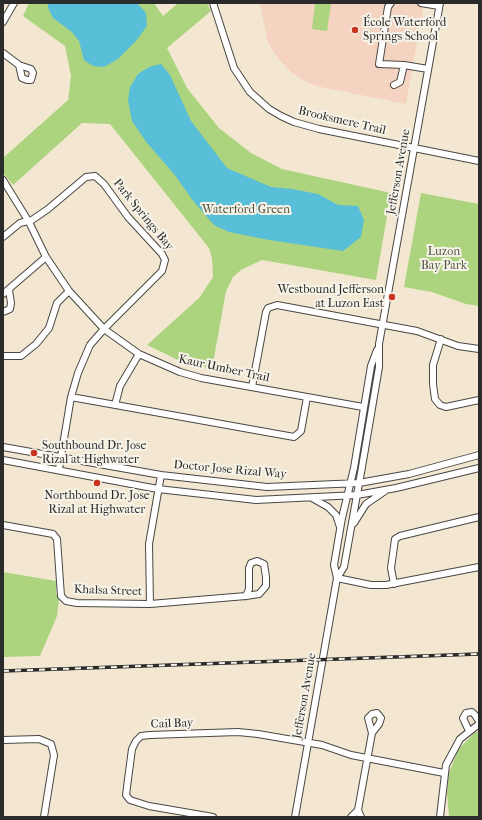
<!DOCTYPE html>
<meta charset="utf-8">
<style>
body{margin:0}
#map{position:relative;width:482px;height:820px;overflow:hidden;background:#f4e7d1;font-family:"IM FELL French Canon",serif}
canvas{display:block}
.frame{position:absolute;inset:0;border:4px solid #2b2b2b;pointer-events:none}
</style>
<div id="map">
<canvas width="482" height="820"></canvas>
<div class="frame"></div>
</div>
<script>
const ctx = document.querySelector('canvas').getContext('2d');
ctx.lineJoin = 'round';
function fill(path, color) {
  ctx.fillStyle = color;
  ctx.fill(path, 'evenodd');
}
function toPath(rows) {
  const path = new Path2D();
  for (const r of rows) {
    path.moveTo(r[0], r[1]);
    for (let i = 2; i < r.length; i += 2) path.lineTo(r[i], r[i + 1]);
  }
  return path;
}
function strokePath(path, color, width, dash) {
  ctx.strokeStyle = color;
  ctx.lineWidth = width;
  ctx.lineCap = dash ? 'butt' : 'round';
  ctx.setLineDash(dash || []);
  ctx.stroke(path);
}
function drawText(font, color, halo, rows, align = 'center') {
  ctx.font = font + ' "IM FELL French Canon",serif';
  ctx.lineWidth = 4;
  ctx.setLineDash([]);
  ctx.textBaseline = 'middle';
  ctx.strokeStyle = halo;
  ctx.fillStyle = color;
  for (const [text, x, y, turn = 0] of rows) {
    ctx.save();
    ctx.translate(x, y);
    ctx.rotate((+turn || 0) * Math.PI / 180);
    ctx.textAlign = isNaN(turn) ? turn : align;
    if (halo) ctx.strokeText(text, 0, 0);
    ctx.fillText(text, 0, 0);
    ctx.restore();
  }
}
const built = toPath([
 [260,3,424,3,406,104,316,86,302,80,290,71,278,58,268,43]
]);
const green = toPath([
 [29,3,154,3,163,16,178,3,207,3,211,11,167,48,187,88,219,128,251,153,282,169,391,193,376,280,262,260,241,270,233,277,226,291,212,369,180,361,147,345,199,298,213,277,212,258,209,248,110,124,82,123,13,185,3,173,3,158,68,100,71,76,65,46,23,16],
 [315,3,331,4,327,31,312,29],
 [421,193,479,204,479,306,466,304,432,292,404,287],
 [3,572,56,581,56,593,59,600,57,616,40,656,3,657],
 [476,731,479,735,479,817,449,816,447,793,449,773,458,750]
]);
const water = toPath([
 [48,3,137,3,146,13,147,26,136,41,118,59,104,67,93,66,84,60,79,41,72,32,53,18,48,8],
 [161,64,170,75,191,121,227,168,271,187,292,189,318,194,338,205,358,206,364,220,361,237,343,251,269,240,229,232,214,225,194,202,174,174,147,143,132,121,128,100,130,87,138,74,149,67]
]);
const minor = toPath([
 [213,3,234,68,250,92,269,109,281,116,294,122,319,129,479,161],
 [391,3,388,7,379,64,404,65,428,69],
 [421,3,439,6],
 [3,22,14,3],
 [3,53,19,65,31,69,33,73,31,80,27,80,22,78,19,65],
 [394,85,400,82,404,65],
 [3,180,29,222,46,257,69,291,104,329,139,354,180,372,201,378,363,407],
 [29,222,48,209,86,177,95,176,104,184,128,217,162,254,165,260,162,271,104,329,90,345,78,373,71,397,59,469],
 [3,237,20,223,28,221],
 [3,294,46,257],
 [3,312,10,309,11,303,9,290],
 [441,339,433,365,433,384,435,399,440,405,446,407,479,400],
 [3,356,21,356,36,344,49,328,57,303,69,291],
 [252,387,266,312,268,308,277,305,417,331,458,346,479,349],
 [71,397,294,437,301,431,307,397],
 [115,405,120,386,139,354],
 [3,447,161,475,267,487,359,483,409,474,479,455],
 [3,460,158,489,256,500,357,495,396,488,479,468],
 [312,498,328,507,336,515,340,527],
 [354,523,366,504,385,491],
 [3,525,53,534,57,539,61,596,66,601,77,603,150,604,246,596,259,594,266,586,266,577,264,564,257,561,251,563,249,568,249,589,246,596],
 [337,578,344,567,362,467,379,367,379,344,440,3],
 [337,578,371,585,386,585,479,567],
 [394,584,391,568,393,554,395,539,400,536,479,517],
 [150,604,149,544,161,475],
 [469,731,463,718,466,713,472,712,475,715,479,721],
 [3,740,39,739,51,744,54,755,44,817],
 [213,817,149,806,130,800,126,795,127,787,132,749,136,741,141,736,150,735,238,732,258,734,322,745,351,755,444,773],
 [295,817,337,578,334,565,342,518,354,468,371,366,377,350],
 [351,817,358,810],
 [361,817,358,810,372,733,368,718,372,714,377,713,381,718,379,724,372,733],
 [440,817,446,765,460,739,479,724]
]);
const rail = toPath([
 [3,671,479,654]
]);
const markers = [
 [355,30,4,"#c8321e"],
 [392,297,4,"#c8321e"],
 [34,453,4,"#c8321e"],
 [97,483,4,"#c8321e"]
];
const poiNames = [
 ["École Waterford",363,23],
 ["Springs School",363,37],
 ["Westbound Jefferson",384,290,"right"],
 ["at Luzon East",384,304,"right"],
 ["Southbound Dr. Jose",42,446],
 ["Rizal at Highwater",42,460],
 ["Northbound Dr. Jose",97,496,"center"],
 ["Rizal at Highwater",97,510,"center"]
];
const streetNames = [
 ["Brooksmere Trail",342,121,13],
 ["Jefferson Avenue",399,172,-80],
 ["Park Springs Bay",143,215,51],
 ["Kaur Umber Trail",224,369,12],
 ["Doctor Jose Rizal Way",230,470,5],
 ["Khalsa Street",108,591,2],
 ["Jefferson Avenue",305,696,-80],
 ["Cail Bay",172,724,-2]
];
const parkNames = [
 ["Waterford Green",246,210],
 ["Luzon",444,252],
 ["Bay Park",444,266]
];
fill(built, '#f4d3c0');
fill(green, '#acd47f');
fill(water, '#59bed7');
strokePath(minor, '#494744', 8);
strokePath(minor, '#fff', 6);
strokePath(rail, '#2b2b2b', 3.5);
strokePath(rail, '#f7f3e8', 2, [6]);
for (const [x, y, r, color] of markers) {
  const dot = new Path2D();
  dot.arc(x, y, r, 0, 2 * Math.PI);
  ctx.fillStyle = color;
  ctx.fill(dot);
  strokePath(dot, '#f7f3e8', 1.5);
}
drawText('12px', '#2b2b2b', '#f7f3e8', poiNames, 'left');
drawText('12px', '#2b2b2b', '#f7f3e8', streetNames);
drawText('12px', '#4b5540', '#f7f3e8', parkNames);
</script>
